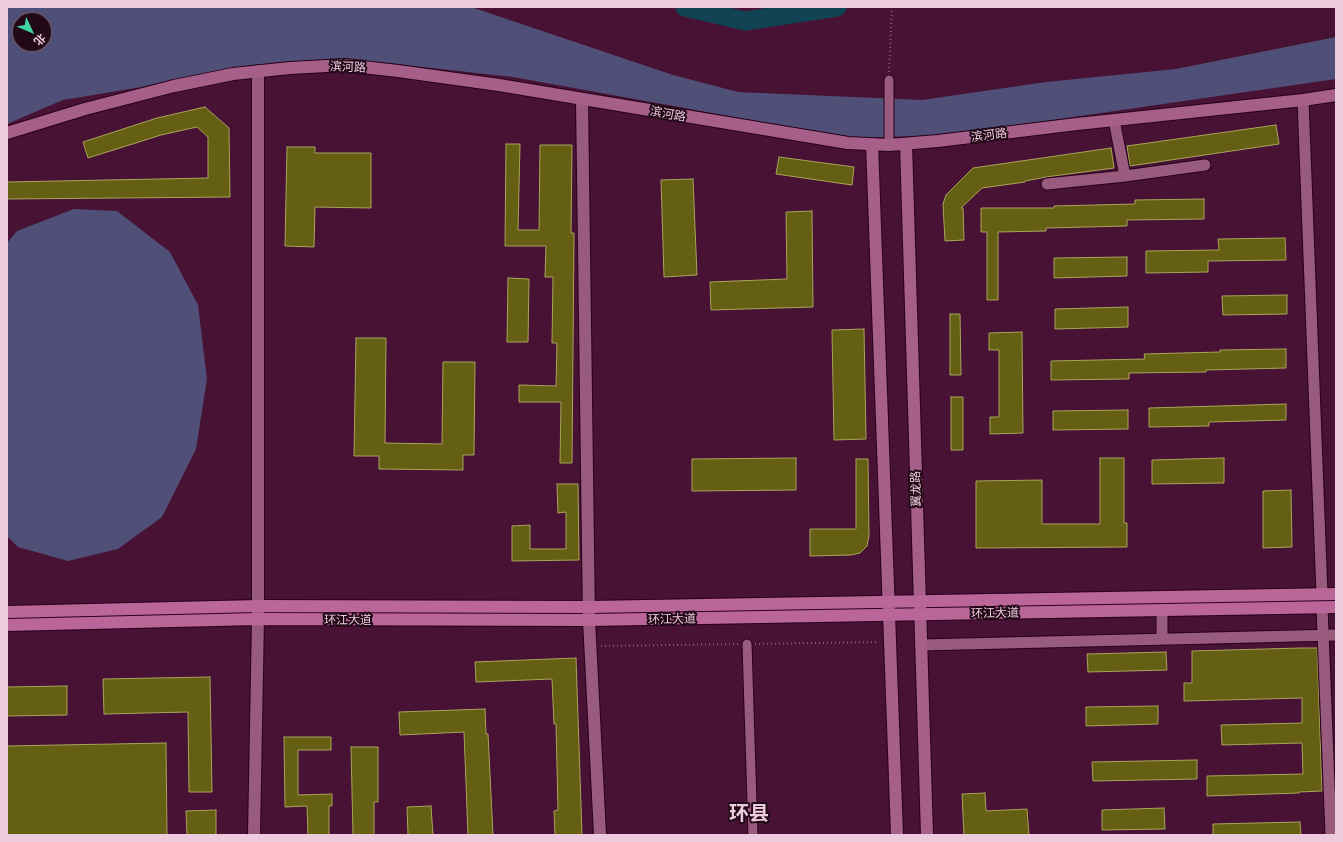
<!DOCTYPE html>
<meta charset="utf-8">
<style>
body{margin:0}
#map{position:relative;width:1343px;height:842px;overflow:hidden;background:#481235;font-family:"Exo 2","Noto Sans SC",sans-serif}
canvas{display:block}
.frame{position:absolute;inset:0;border:8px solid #edcadc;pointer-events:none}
.north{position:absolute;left:12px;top:12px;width:40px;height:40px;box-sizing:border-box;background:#210918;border:1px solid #735666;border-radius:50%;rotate:134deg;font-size:11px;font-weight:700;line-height:16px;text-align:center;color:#edcadc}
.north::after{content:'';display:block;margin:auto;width:14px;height:18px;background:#42d4a0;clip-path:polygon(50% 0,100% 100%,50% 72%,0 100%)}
</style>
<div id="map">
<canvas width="1343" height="842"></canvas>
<div class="frame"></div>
<div class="north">北</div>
</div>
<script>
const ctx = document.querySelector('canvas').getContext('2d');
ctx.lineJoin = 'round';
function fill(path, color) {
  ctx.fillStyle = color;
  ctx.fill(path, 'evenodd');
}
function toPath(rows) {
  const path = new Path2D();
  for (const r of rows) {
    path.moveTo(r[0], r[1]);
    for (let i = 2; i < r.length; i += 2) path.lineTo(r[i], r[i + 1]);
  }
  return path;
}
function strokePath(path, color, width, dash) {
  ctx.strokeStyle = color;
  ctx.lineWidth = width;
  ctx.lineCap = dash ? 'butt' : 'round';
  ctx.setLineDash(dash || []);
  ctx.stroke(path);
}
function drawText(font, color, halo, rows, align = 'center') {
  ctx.font = font + ' "Exo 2","Noto Sans SC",sans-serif';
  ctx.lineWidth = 4;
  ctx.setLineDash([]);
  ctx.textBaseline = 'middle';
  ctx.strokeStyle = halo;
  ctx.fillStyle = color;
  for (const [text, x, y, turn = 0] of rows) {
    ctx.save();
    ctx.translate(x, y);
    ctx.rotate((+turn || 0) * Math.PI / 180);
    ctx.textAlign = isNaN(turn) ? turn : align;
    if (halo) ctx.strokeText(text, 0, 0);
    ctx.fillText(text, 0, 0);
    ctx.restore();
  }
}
const green = toPath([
 [7,7,471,7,673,75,738,92,922,100,1046,82,1176,69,1336,37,1336,79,949,135,850,138,513,77,359,60,279,62,166,83,63,100,7,124],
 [20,20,44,20,44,44,20,44],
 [74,209,117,211,170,252,198,305,207,379,196,449,162,517,118,549,68,561,18,547,7,536,7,243,17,231]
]);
const river = toPath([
 [685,7,745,21,837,7]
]);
const building = toPath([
 [205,107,229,128,230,197,7,199,7,182,208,178,208,137,197,127,161,135,88,158,83,142,157,118,205,107],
 [1276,125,1279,144,1130,166,1127,146,1276,125],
 [506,144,520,144,518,230,539,230,540,145,572,145,571,233,574,233,572,463,560,463,561,402,519,402,519,385,556,386,557,343,552,343,553,277,545,277,546,246,505,246,506,144],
 [287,147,315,147,315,153,371,153,371,208,315,207,314,247,285,246,287,147],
 [1111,148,1114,168,1046,177,1025,181,1025,182,982,188,961,208,963,208,964,240,945,241,943,204,946,195,973,168,1111,148],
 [779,157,854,167,852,185,776,174,779,157],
 [693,179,697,275,664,277,661,180,693,179],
 [1204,199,1204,219,1127,220,1127,226,1046,228,1046,231,998,232,998,300,987,300,987,232,981,232,981,208,1054,208,1054,206,1135,204,1135,200,1204,199],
 [812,211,813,307,711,310,710,282,787,279,786,212,812,211],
 [1285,238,1286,260,1208,261,1208,272,1146,273,1146,251,1219,250,1218,239,1285,238],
 [1127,257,1127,276,1054,278,1054,258,1127,257],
 [508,278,529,279,528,342,507,342,508,278],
 [1287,295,1287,314,1223,315,1222,296,1287,295],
 [1128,307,1128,327,1055,329,1055,309,1128,307],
 [950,314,960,314,961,375,950,375,950,314],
 [864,329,866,439,834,440,832,330,864,329],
 [1022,332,1023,433,990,434,990,417,999,417,999,350,989,350,989,333,1022,332],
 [356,338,386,338,385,443,442,444,443,362,475,362,474,455,463,455,463,470,379,469,379,456,354,456,356,338],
 [1286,349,1286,368,1206,370,1206,372,1129,373,1129,379,1051,380,1051,361,1145,359,1144,354,1220,352,1220,350,1286,349],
 [951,397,963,397,963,450,951,450,951,397],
 [1286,404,1286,420,1209,422,1209,426,1149,427,1149,408,1286,404],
 [1128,410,1128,429,1053,430,1053,411,1128,410],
 [796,458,796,490,692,491,692,459,796,458],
 [1100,458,1124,458,1124,523,1127,523,1127,547,976,548,976,481,1042,480,1042,524,1100,524,1100,458],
 [1224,458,1224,483,1152,484,1152,460,1224,458],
 [856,459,868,459,869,536,867,546,860,553,851,555,810,556,810,529,856,529,856,459],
 [557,484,578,484,579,560,512,561,512,526,530,525,530,549,566,549,566,512,558,513,557,484],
 [1291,490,1292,547,1263,548,1263,491,1291,490],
 [1301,648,1317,648,1322,791,1299,792,1299,793,1207,796,1207,776,1303,774,1302,743,1222,745,1221,725,1302,723,1302,698,1184,701,1184,683,1192,683,1192,651,1301,648],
 [1166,652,1167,670,1088,672,1087,654,1166,652],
 [576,658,582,835,555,835,554,811,558,810,556,724,554,724,552,679,476,682,475,662,576,658],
 [210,677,212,792,189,792,188,712,104,714,103,679,210,677],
 [67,686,67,715,7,716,7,687,67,686],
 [1158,706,1158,724,1086,726,1086,707,1158,706],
 [485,709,486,734,488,734,493,835,468,835,464,732,400,735,399,712,485,709],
 [284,737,331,737,331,750,298,750,298,795,332,794,332,806,329,806,329,835,308,835,307,806,285,807,284,737],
 [166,743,167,835,7,835,7,746,166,743],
 [351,747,378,747,378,802,374,802,374,835,353,835,351,747],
 [1197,760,1197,779,1093,781,1092,762,1197,760],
 [985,793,986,811,1027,809,1029,835,964,835,962,794,985,793],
 [431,806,433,835,408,835,407,807,431,806],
 [1164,808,1165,829,1102,830,1102,810,1164,808],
 [216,810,216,835,187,835,186,811,216,810],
 [1300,822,1301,835,1213,835,1213,824,1300,822]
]);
const path = toPath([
 [889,72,892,7],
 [755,644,879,642],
 [601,646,739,644]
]);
const pedestrian = toPath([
 [889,80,889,145],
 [747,644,753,835]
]);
const minor = toPath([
 [1303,100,1322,594],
 [1114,120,1125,176],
 [1047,184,1125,176,1205,165],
 [1322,607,1331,835],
 [1162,611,1162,639],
 [921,645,1336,635]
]);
const tertiary = toPath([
 [582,99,589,620,600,835],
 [254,835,258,619,258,71]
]);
const secondary = toPath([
 [7,133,85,109,174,86,233,74,290,68,345,65,398,71,499,85,848,143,889,145,938,141,1077,124,1303,100,1336,95],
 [872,144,897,835],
 [906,144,927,835]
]);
const trunk = toPath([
 [7,612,258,606,589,607,1336,594],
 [7,625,258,619,589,620,1336,607]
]);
const streetNames = [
 ["滨河路",348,67,2],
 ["滨河路",668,114,10],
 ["滨河路",989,135,-7],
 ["翼龙路",916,489,-92],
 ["环江大道",995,613,-1],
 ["环江大道",672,619,-1],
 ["环江大道",348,620]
];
const townNames = [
 ["环县",749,813]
];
fill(green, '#504f77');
strokePath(river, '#114354', 19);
fill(building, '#645f12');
strokePath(building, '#a9a45d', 1);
strokePath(pedestrian, '#28011a', 11);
strokePath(minor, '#28011a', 13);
strokePath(tertiary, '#28011a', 14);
strokePath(secondary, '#28011a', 14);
strokePath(trunk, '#28011a', 14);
strokePath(path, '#885975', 2, [1, 3]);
strokePath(pedestrian, '#985b7e', 9);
strokePath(minor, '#985b7e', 11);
strokePath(tertiary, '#985b7e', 12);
strokePath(secondary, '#a55f88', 12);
strokePath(trunk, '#ba6698', 12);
drawText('12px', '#edcadc', '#210918', streetNames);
drawText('bold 20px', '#edcadc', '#210918', townNames);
</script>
